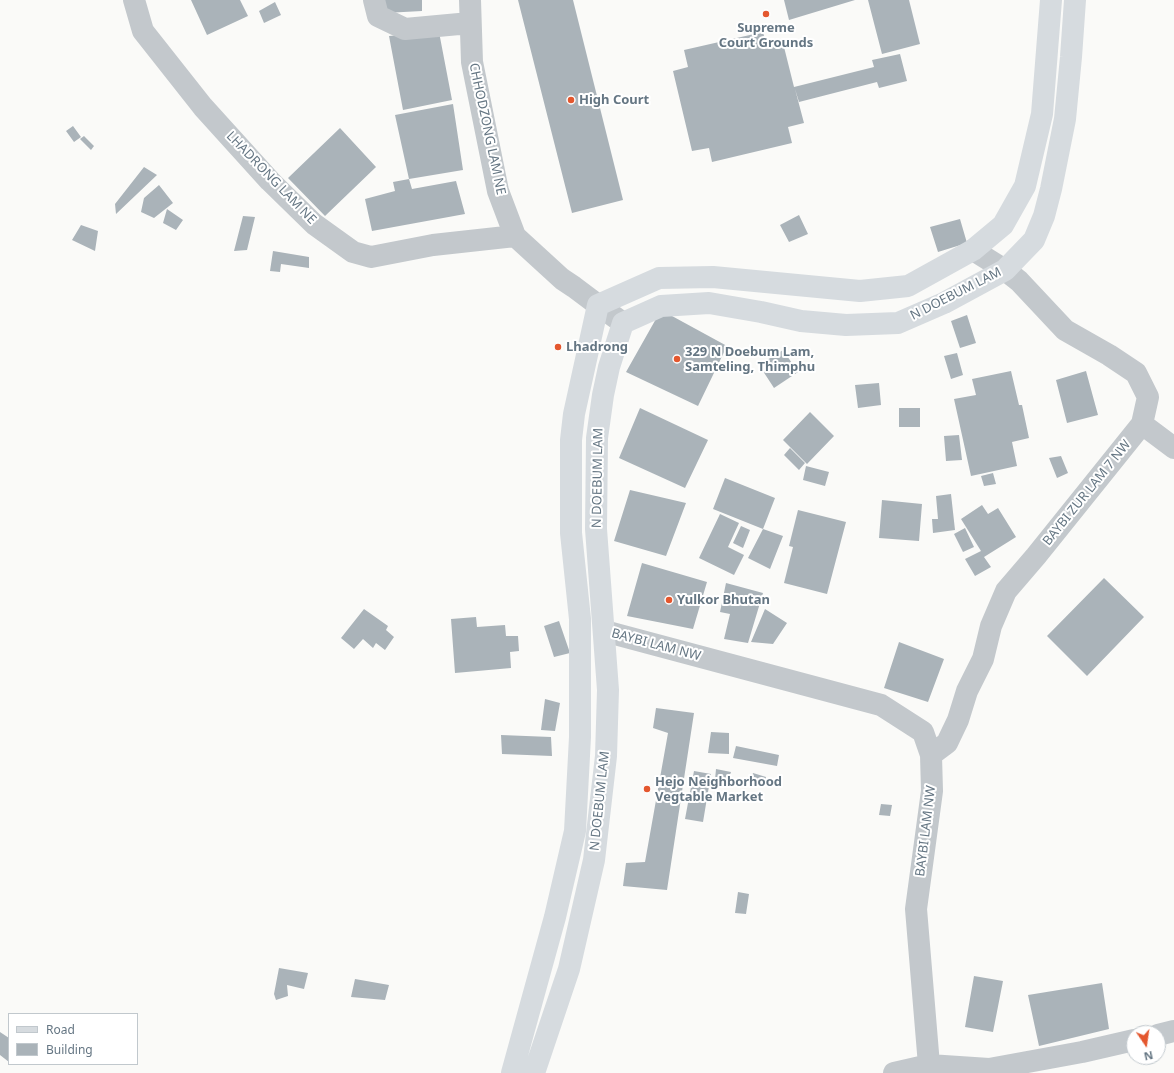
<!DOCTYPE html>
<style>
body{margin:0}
#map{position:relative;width:1174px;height:1073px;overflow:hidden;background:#fafaf8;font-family:"Noto Sans",sans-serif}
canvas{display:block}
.legend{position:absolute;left:8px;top:1013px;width:130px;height:52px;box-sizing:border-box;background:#fff;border:1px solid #c1c8cd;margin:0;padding:5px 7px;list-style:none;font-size:12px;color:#657683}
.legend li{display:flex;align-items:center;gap:8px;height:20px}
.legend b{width:20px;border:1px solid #c1c8cd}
.north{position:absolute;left:1126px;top:1025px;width:40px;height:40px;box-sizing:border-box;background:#fff;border:1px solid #c1c8cd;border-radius:50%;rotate:167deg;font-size:11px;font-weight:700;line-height:16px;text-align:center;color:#657683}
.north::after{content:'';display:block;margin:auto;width:14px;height:18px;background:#e4572e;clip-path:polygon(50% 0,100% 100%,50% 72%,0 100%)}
</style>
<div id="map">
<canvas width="1174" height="1073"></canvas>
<ul class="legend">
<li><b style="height:5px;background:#d6dbdf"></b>Road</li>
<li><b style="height:11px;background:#aab3b9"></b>Building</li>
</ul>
<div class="north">N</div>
</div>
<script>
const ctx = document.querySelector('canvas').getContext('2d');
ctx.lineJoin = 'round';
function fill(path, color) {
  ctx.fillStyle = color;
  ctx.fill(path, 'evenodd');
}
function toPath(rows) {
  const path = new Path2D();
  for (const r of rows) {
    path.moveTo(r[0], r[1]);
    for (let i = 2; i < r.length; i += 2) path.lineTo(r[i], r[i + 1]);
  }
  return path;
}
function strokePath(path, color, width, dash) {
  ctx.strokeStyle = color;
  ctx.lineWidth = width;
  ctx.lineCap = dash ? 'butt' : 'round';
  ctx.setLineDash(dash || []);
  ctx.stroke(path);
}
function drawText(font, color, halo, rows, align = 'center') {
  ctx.font = font + ' "Noto Sans",sans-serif';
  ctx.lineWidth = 4;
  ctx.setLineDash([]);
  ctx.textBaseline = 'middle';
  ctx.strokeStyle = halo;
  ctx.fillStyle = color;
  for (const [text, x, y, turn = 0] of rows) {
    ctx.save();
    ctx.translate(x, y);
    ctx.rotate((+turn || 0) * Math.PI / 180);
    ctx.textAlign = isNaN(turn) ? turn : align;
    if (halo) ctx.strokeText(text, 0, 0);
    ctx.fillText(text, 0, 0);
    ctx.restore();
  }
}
const building = toPath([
 [191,0,240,0,248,16,207,35],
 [384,0,422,0,422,11,385,13],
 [518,0,573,0,623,200,572,213],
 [784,0,855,0,789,20],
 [868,0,909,0,920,44,882,54],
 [275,2,281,15,264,23,259,11],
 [439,32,452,100,403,110,389,36],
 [763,32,767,48,783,43,794,87,874,67,872,60,900,54,907,81,879,88,877,82,799,102,795,89,804,123,788,127,792,143,712,162,709,148,692,151,673,71,688,67,684,50],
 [453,104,463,170,409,179,395,115],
 [73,126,81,137,74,142,66,131],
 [340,128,376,167,325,216,288,178],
 [84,136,94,146,91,150,80,139],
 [144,167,157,175,116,214,115,204],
 [409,179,412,189,456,181,465,214,372,231,365,199,395,191,393,182],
 [159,185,173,203,154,218,141,212,144,198],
 [167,209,183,220,176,230,163,223],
 [799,215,808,234,789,242,780,225],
 [243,216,255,217,247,250,234,251],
 [960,219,967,243,938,252,930,227],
 [81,225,98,231,95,251,72,240],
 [273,251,309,257,309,268,281,264,280,272,270,271],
 [661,310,727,346,698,406,626,372],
 [967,315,976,343,960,348,951,321],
 [783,350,798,372,774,388,759,365],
 [957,353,963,375,951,379,944,356],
 [1011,371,1019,405,1022,405,1029,438,1012,442,1017,466,971,476,954,399,976,395,972,379],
 [1086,371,1098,415,1067,423,1056,380],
 [879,383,881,405,858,408,855,385],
 [640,408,708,440,685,488,619,458],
 [899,408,920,408,920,427,899,427],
 [810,412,834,436,807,464,783,440],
 [959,435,962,460,946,461,944,436],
 [790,448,805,463,799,470,784,455],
 [1061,456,1068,473,1057,478,1049,458],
 [806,466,829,472,825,486,803,480],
 [993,473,996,484,984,486,981,476],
 [725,478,775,498,763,529,713,509],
 [630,490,686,503,666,556,614,541],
 [951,494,955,530,933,533,932,519,938,519,936,496],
 [882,500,922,504,919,541,879,538],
 [982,505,988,514,998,508,1016,537,984,557,991,567,975,576,965,559,981,551,961,519],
 [798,510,846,522,827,594,784,583,793,547,789,546],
 [720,514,739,523,728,547,744,555,734,575,699,558],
 [741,526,750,530,743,548,733,543],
 [965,528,974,547,963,552,954,534],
 [763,529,783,536,770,569,748,558],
 [642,563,707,582,693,629,627,616],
 [1104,578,1144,617,1087,676,1047,636],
 [726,583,763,593,748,643,724,639,730,614,720,612],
 [364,609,388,626,386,630,394,637,385,650,376,643,373,648,363,639,354,649,341,638],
 [765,609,787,623,773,644,751,642],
 [476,617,477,627,505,625,506,636,518,636,519,651,510,652,511,668,455,673,451,619],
 [559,621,570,653,554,657,544,626],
 [899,642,944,659,928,702,884,688],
 [545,699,560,703,555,731,541,730],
 [656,708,694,713,667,890,623,886,626,863,645,862,668,733,653,728],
 [711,732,729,733,729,754,708,753],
 [501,735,551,737,552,756,502,754],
 [736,746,779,755,777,766,733,758],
 [716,769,731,772,727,783,715,780],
 [694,771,711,774,703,822,685,819],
 [753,773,766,777,764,787,750,784],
 [881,804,892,805,890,816,879,815],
 [738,892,749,894,746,914,735,913],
 [279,968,308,973,304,989,287,985,288,996,276,1000,274,994],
 [974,976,1003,981,993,1032,965,1027],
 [355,979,389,985,385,1000,351,997],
 [1102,983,1109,1029,1039,1046,1028,995],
 [0,1032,9,1038,9,1062,0,1055]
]);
const street = toPath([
 [134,0,143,31,203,107,270,181,314,224,353,252,371,257,433,245,515,236],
 [374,0,378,16,405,29,470,23],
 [470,0,472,62,498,191,515,236,562,279,574,287,598,305,623,323],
 [1142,424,1174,448],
 [604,631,881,705,923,732,931,755,932,791,916,909,929,1065,937,1073],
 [931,755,947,743,958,720,967,691,983,659,991,626,1006,591,1036,556,1142,424,1148,397,1136,373,1109,355,1065,330,1019,281,1005,270,973,250],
 [1158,1035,1174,1031],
 [894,1073,929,1065,989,1069,1082,1052,1134,1040]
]);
const secondary = toPath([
 [512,1073,555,917,575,831,580,737,580,619,571,533,571,440,574,414,598,305,659,278,713,277,860,291,908,286,973,250,1003,225,1025,186,1042,114,1051,0],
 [534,1073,569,969,594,860,606,756,608,690,596,529,597,438,603,395,609,367,623,323,661,306,709,303,761,312,801,321,846,325,898,323,944,303,1005,270,1034,240,1044,216,1051,189,1065,119,1071,57,1075,0]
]);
const markers = [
 [766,14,4,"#e4572e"],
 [571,100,4,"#e4572e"],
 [558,347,4,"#e4572e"],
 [677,359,4,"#e4572e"],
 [669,600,4,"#e4572e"],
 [647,789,4,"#e4572e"]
];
const poiNames = [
 ["Supreme",766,28,"center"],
 ["Court Grounds",766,43,"center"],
 ["High Court",579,100],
 ["Lhadrong",566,347],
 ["329 N Doebum Lam,",685,352],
 ["Samteling, Thimphu",685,367],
 ["Yulkor Bhutan",677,600],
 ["Hejo Neighborhood",655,782],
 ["Vegtable Market",655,797]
];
const streetNames = [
 ["CHHODZONG LAM NE",487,129,78],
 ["LHADRONG LAM NE",271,178,46],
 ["N DOEBUM LAM",956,294,-27],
 ["N DOEBUM LAM",598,478,-89],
 ["BAYBI ZUR LAM 7 NW",1087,493,-51],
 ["BAYBI LAM NW",656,645,15],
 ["N DOEBUM LAM",600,801,-84],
 ["BAYBI LAM NW",926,831,-83]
];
fill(building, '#aab3b9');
strokePath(street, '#c3c8cc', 22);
strokePath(secondary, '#d6dbdf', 22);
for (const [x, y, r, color] of markers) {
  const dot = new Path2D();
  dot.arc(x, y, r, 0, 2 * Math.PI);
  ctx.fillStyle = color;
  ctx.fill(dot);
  strokePath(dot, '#fff', 1.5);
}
drawText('bold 13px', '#657683', '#fff', poiNames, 'left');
drawText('13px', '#657683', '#fff', streetNames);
</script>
